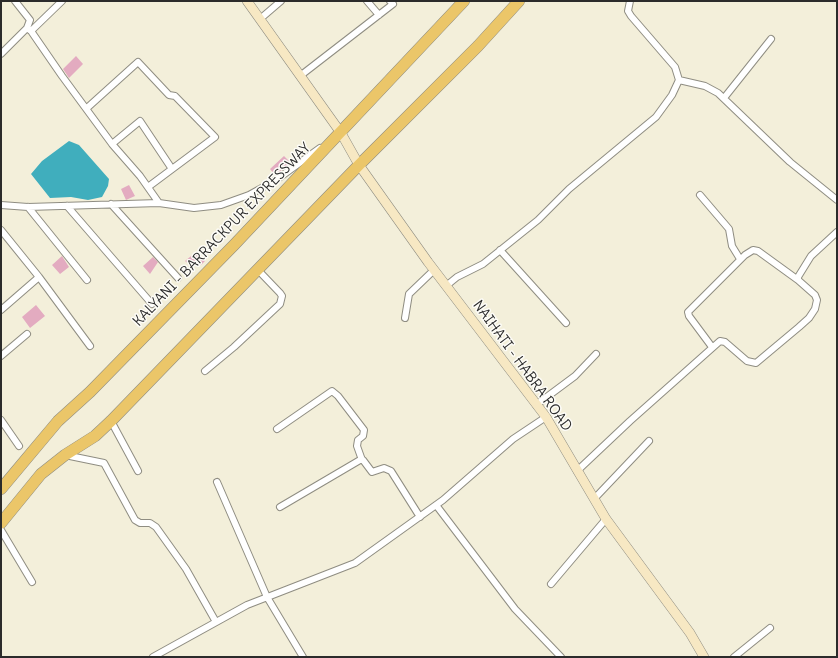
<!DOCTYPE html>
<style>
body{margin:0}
#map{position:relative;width:838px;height:658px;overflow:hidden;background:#f3efda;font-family:Delius,sans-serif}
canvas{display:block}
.frame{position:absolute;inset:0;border:2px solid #2b2b2b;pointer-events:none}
</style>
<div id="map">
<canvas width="838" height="658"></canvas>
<div class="frame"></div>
</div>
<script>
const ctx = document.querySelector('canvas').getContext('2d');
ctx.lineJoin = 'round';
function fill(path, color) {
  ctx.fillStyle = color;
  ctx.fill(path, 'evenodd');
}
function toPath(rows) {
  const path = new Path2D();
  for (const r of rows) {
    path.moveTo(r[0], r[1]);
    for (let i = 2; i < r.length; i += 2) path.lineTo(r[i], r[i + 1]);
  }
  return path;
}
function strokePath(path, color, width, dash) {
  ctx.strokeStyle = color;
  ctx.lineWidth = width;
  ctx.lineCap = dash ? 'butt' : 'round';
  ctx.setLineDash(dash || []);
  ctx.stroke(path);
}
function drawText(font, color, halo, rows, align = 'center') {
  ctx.font = font + ' Delius,sans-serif';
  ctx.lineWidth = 3;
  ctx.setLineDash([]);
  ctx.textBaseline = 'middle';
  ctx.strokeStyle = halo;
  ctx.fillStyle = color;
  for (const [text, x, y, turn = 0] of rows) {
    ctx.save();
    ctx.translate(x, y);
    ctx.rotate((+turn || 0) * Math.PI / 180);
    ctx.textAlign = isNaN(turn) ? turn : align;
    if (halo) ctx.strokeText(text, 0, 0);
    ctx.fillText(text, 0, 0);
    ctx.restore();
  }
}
const water = toPath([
 [69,141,79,145,109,179,108,186,102,197,88,200,71,197,50,198,31,174,42,161]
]);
const building = toPath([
 [76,56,83,64,69,78,63,69],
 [284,156,291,163,275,175,270,169],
 [129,185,135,196,126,200,121,189],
 [196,252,205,261,201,265,197,261,191,266,185,261],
 [62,256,69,267,60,274,52,265],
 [153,257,158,262,150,274,143,266],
 [36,305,45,316,30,328,22,317]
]);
const street = toPath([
 [15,1,30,20,27,28],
 [367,1,379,15],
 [260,19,281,1],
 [31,31,62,1],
 [1,54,27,28,31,31,62,76,112,144,140,176,159,203],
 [300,76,393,4,390,1],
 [679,80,705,86,718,93,790,162,837,200],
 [724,98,771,39],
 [87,108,138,62,169,95,175,96,215,137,148,187],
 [112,144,140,121,172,169],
 [700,195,729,229,732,246,740,259],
 [111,204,178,278],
 [1,205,28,207,159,203,194,208,221,205,249,195,276,180,320,148],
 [67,206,152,304],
 [28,207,87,280],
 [1,230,39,277,90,346],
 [500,250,566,323],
 [446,286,457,277,483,264,538,220,569,189,656,117,672,95,679,80,675,67,631,16,628,11,630,1],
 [1,310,39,277],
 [405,318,409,294,434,270],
 [712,347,689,316,688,312,745,255,753,250,758,251,798,280],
 [1,356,27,334],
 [205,371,234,347,280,304,282,296,280,293,257,269],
 [536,405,575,376,596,354],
 [1,420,19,446],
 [111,421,138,471],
 [277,429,332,391,338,396,364,430,363,436,358,440,357,446,362,460],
 [65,455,104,463,135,520,140,523,150,523,156,527,186,569,216,622],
 [577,471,630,421,720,341,725,342,747,361,756,363,799,327,809,318,815,309,817,300,815,295,798,280,798,277,811,256,837,232],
 [217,482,267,597,303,657],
 [594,499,649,441],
 [436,505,515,609,561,657],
 [280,507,360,460,363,460,372,472,384,468,391,471,420,517],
 [1,530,32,582],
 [551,584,606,519],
 [153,657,247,605,355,563,443,500,513,439,546,417],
 [734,657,770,628]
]);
const secondary = toPath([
 [247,1,341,133,359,165,428,262,546,417,606,519,690,633,704,657]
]);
const highway = toPath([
 [1,489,58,421,90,392,234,245,464,1],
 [1,523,41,474,65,455,95,436,111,421,359,165,478,46,519,1]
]);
const streetNames = [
 ["KALYANI - BARRACKPUR EXPRESSWAY",222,235,-46],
 ["NAIHATI - HABRA ROAD",522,366,54]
];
fill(water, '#40aebd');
fill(building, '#e3abc0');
strokePath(street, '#8f8d82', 8);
strokePath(secondary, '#8f8d82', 10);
strokePath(highway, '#8f8d82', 12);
strokePath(street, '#fff', 6);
strokePath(secondary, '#f7e8c3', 9);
strokePath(highway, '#ebc669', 11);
drawText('14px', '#2b2b2b', '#fdfcf7', streetNames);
</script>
